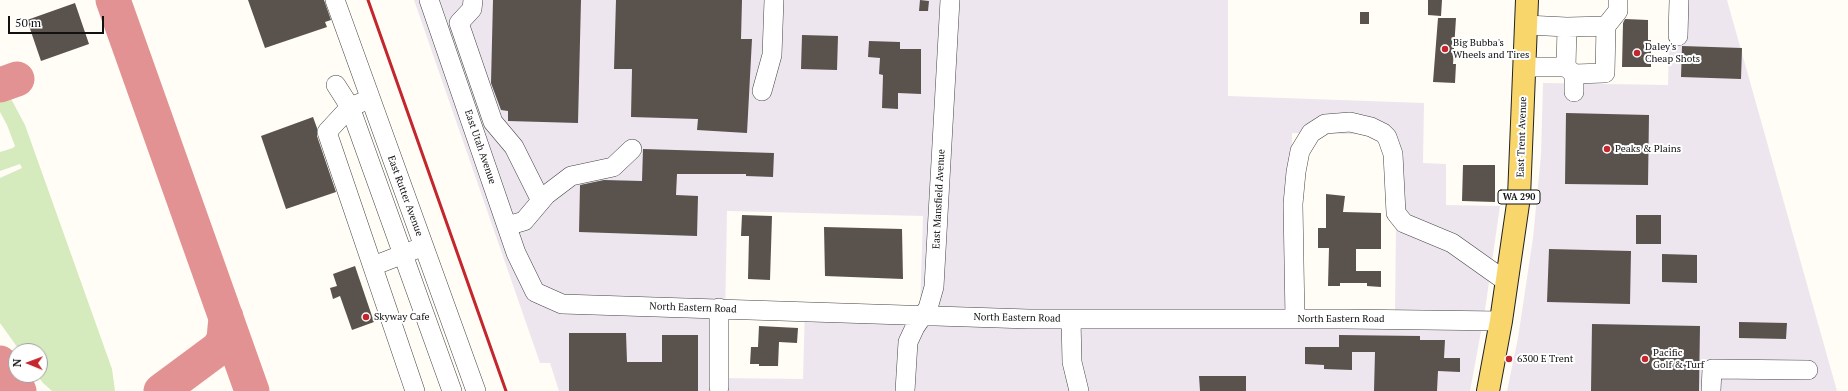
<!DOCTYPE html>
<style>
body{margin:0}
#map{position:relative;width:1848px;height:391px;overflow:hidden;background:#fffdf5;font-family:"PT Serif",serif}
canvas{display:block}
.north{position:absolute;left:8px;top:343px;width:40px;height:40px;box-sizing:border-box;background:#fff;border:1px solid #a0a0a0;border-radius:50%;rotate:271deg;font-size:11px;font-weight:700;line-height:16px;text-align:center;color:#111}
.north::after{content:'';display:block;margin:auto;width:14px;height:18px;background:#c4262e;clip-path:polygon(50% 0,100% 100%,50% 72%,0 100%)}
.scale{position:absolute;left:8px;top:16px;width:96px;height:18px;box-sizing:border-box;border:2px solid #111;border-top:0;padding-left:5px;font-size:12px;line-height:14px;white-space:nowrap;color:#111;-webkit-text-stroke:3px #fff;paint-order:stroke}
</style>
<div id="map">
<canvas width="1848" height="391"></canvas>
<div class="north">N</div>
<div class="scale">50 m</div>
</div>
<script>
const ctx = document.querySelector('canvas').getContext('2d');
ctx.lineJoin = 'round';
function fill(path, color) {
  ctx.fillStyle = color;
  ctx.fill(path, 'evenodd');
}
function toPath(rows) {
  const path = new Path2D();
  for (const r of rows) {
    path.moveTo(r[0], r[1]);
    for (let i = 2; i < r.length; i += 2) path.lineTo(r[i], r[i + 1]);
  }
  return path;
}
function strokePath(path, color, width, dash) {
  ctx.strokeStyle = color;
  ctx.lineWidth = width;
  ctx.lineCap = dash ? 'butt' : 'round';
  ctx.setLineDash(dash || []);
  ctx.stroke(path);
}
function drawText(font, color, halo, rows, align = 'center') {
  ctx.font = font + ' "PT Serif",serif';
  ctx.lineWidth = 4;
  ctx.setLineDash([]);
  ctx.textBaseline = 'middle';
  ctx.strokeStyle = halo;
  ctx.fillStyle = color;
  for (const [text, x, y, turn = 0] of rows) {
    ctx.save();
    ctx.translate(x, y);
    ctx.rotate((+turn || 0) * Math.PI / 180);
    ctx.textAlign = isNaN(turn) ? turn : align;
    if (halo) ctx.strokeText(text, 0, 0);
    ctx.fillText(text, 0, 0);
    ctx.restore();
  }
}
const industrial = toPath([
 [414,0,1228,0,1228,96,1424,103,1423,163,1446,164,1446,205,1500,206,1485,310,1470,391,559,391,550,363,540,363],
 [1292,133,1397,135,1395,310,1289,309],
 [727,211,923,216,920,309,805,306,803,379,724,378],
 [1670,0,1727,0,1837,391,1507,391,1518,338,1533,238,1541,155,1543,83,1668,85]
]);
const green = toPath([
 [9,95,25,125,112,369,115,391,52,391,43,383,37,375,40,375,40,351,20,351,0,323,0,178,22,168,20,164,0,171,0,152,13,148,15,146,7,125,0,112,0,97]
]);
const taxiway = toPath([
 [113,0,252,391],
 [0,85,17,79],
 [0,363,19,391],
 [161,391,219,348,224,339,226,317]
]);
const building = toPath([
 [248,0,324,0,331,20,325,22,327,27,265,48],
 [493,0,581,0,578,123,508,121,508,111,501,110,491,83],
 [616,0,742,0,741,39,752,39,747,133,697,130,698,119,631,117,632,69,614,69],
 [920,0,929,1,928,11,919,11],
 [1428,0,1442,0,1441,16,1428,15],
 [75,3,89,44,41,61,27,20],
 [1360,12,1369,12,1369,24,1360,24],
 [1438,18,1456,18,1453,64,1456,64,1455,83,1433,82],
 [1625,19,1648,20,1648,40,1651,40,1651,67,1622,67,1623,23],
 [802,35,838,36,837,70,801,69],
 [869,41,900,42,900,49,921,49,921,94,898,93,898,109,882,108,883,75,879,74,880,58,868,57],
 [1682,46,1742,48,1741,79,1681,77],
 [1566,113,1649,115,1648,185,1565,184],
 [313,117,317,128,317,136,336,192,286,209,261,136],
 [643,149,774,153,773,177,746,176,746,174,677,174,676,195,698,196,697,236,579,232,580,185,604,180,642,181],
 [1463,165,1495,165,1495,202,1462,201],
 [1326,194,1345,196,1343,212,1381,213,1381,249,1356,249,1356,271,1381,271,1381,287,1367,286,1367,283,1340,283,1340,286,1328,286,1329,248,1318,248,1318,228,1326,228],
 [742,215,772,216,770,280,748,279,749,236,741,236],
 [1636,215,1661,215,1661,244,1636,244],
 [824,227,902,229,903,279,825,276],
 [1549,249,1631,251,1630,304,1547,302],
 [1662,254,1697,255,1697,283,1662,282],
 [355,266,374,322,352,330,340,296,333,299,330,288,337,286,333,274],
 [1739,322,1787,323,1786,339,1739,338],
 [1592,324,1700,326,1699,391,1591,391],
 [759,326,798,328,797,343,779,342,778,366,759,366,759,364,750,364,751,347,758,347],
 [569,333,626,333,627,362,662,362,662,335,698,335,698,391,569,391],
 [1339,335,1420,336,1420,340,1445,340,1444,358,1460,358,1460,372,1438,371,1437,391,1374,391,1375,352,1352,352,1352,370,1324,369,1324,365,1305,364,1305,347,1339,347],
 [1199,376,1246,376,1246,391,1200,391]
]);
const minor = toPath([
 [335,0,476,391],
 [429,0,516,253,535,292,562,304,1029,319,1346,319,1501,321],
 [473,0,472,9,459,23,493,122,514,147,541,201],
 [1526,25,1567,27,1606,26,1618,11,1618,0],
 [1678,36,1679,0],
 [1525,67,1566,67,1574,74,1574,92],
 [1566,67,1567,27],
 [1574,74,1605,73,1606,26],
 [336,85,350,107,452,391],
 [762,91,772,55,774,0],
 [370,99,350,107,327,132,415,391],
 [507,226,524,221,546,195,571,176,613,167,632,149],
 [373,266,414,250],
 [1071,319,1072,362,1079,391],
 [1295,319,1293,204,1296,172,1300,151,1311,133,1325,124,1350,122,1371,127,1383,133,1387,137,1393,154,1396,213,1404,223,1452,243,1507,282],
 [719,387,719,308],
 [905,391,908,342,915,327,928,308,934,287,950,0],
 [1711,391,1712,369,1808,370]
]);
const major = toPath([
 [1488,391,1501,321,1519,197,1527,0]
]);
const rail = toPath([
 [368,0,506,391]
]);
const markers = [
 [1445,49,4,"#c4262e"],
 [1637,53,4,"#c4262e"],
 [1607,149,4,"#c4262e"],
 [366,317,4,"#c4262e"],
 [1509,359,4,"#c4262e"],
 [1645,359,4,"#c4262e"]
];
const shields = [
 [1519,197,42]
];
const shieldNames = [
 ["WA 290",1519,197]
];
const poiNames = [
 ["Big Bubba's",1453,43],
 ["Wheels and Tires",1453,55],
 ["Daley's",1645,47],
 ["Cheap Shots",1645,59],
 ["Peaks & Plains",1615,149],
 ["Skyway Cafe",374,317],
 ["Pacific",1653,353],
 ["Golf & Turf",1653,365],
 ["6300 E Trent",1517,359]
];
const streetNames = [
 ["East Trent Avenue",1522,137,-88],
 ["East Utah Avenue",480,147,71],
 ["East Rutter Avenue",405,196,70],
 ["East Mansfield Avenue",939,199,-87],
 ["North Eastern Road",693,308,2],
 ["North Eastern Road",1017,318,1],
 ["North Eastern Road",1341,319]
];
fill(industrial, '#eee6ef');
fill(green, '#d5ebbd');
strokePath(taxiway, '#e29292', 35);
fill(building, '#5a524d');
strokePath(minor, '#444', 20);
strokePath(major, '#222', 24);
strokePath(minor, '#fff', 19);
strokePath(major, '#f9d66b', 22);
strokePath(rail, '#c4262e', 3);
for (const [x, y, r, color] of markers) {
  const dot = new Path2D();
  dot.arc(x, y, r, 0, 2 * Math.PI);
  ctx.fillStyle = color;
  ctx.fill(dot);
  strokePath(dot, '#fff', 1.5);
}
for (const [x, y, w] of shields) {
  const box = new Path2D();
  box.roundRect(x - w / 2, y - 7, w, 14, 3);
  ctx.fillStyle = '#fff';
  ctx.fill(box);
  strokePath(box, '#111', 1);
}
drawText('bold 9px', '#111', null, shieldNames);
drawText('10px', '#111', '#fff', poiNames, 'left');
drawText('10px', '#111', '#fff', streetNames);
</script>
